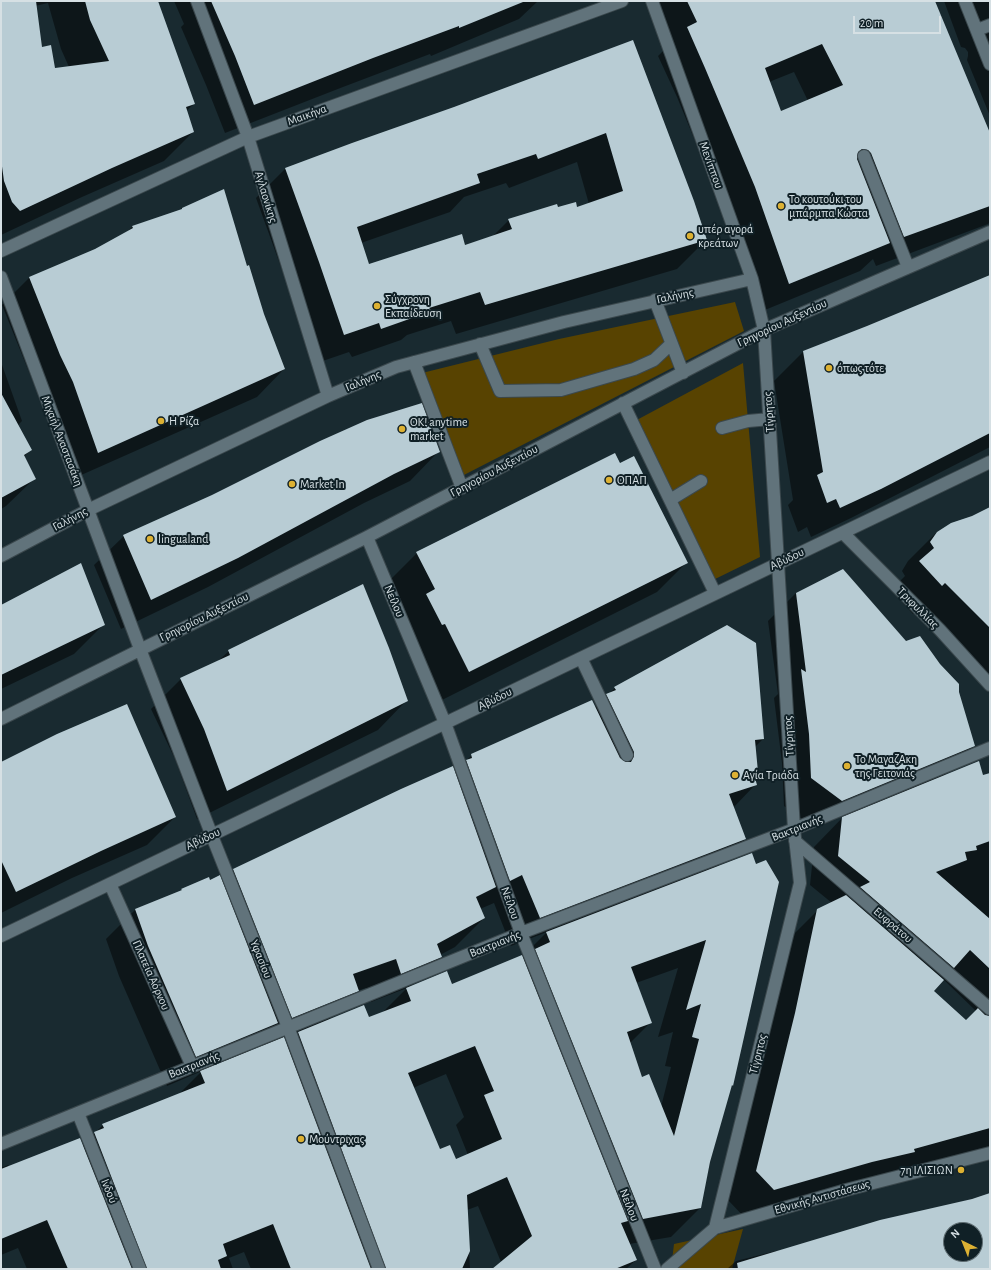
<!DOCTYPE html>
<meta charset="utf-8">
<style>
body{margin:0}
#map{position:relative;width:991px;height:1270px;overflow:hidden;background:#192a30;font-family:"Alegreya Sans",sans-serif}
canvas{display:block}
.frame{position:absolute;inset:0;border:2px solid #d6e0e4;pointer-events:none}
.north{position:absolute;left:943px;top:1222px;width:40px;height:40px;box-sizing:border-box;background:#102026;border:1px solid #5f6d72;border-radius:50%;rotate:317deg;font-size:11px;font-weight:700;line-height:16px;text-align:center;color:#d6e0e4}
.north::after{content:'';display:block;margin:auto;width:14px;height:18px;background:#ddb133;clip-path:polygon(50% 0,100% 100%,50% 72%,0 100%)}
.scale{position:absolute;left:853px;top:16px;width:88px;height:18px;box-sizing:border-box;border:2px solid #d6e0e4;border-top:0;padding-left:5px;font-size:12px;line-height:14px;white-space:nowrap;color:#d6e0e4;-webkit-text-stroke:3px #102026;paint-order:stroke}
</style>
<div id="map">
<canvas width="991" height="1270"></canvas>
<div class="frame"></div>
<div class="north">N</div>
<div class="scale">20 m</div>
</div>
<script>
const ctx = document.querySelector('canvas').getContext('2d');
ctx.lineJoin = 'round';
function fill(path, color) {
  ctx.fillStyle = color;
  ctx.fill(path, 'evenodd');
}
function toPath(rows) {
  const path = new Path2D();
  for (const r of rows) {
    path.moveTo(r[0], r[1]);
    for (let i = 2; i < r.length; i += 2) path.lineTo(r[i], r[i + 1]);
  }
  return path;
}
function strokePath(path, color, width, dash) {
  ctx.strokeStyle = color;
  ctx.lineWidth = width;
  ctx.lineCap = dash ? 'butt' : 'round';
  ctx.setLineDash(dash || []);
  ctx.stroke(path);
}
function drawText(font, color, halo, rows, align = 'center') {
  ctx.font = font + ' "Alegreya Sans",sans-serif';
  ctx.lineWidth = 4;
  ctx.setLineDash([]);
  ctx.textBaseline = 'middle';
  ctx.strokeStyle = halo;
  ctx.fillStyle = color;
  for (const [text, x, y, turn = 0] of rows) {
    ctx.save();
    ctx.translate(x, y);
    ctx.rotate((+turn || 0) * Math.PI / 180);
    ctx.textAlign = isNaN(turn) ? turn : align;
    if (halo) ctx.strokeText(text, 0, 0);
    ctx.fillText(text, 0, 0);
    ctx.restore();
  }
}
const green = toPath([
 [735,302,744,331,462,476,422,373,559,339],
 [743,363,760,557,709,582,633,422],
 [743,1229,732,1269,671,1269,674,1244]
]);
const shadow = toPath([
 [1,1,156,1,194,104,186,111,193,132,164,161,82,197,1,235],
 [48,3,61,49,69,67,54,69,41,48,35,6],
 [174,1,538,1,519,19,431,56,430,54,343,87,225,133,206,85,181,27,184,24],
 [646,1,935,1,990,136,990,222,988,224,876,266,873,259,860,271,760,312,726,216,677,97,658,56,667,47],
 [794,72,808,101,780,112,769,82],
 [944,1,990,1,990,116,967,60,968,56,968,52,965,48,961,47],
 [633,42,706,240,677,269,456,334,451,321,407,335,401,340,352,357,349,352,314,364,290,292,256,198,285,169,454,108],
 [577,162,589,204,577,208,557,208,509,220,493,236,464,246,369,266,361,243,450,212,464,197,506,183,509,188],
 [180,211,246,267,284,369,257,397,70,480,45,409,33,382,2,305,29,278,95,250,128,231,133,226],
 [990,276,990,447,851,518,811,537,807,527,798,532,788,505,793,500,774,381,804,351,868,327],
 [1,362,22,421,17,426,30,450,24,457,34,479,6,506,1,509],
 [439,451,410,481,364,503,208,587,121,629,94,565,124,536],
 [620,464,686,563,657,592,440,701,387,583,417,553],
 [990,508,990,678,916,611,913,614,891,590,905,576,902,571,908,561,937,532],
 [796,593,906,643,958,692,973,746,943,777,982,776,990,774,990,1149,745,1218,728,1200,767,1042,789,939,818,910,832,903,810,885,814,847,845,815,814,828,784,806,782,763,774,698,778,694,768,621],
 [943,979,976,1011,966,1021,933,991],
 [1,606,104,624,74,654,1,689],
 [229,651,407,700,378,730,197,819,175,759,151,709,181,679,218,661],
 [615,688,763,739,755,747,754,778,755,785,733,808,745,839,716,868,733,1085,730,1088,710,1162,700,1208,671,1237,629,1244,636,1260,626,1269,493,1269,501,1262,478,1206,467,1210,470,1269,251,1269,244,1252,229,1258,233,1269,27,1269,18,1248,1,1255,1,1168,8,1165,9,1167,82,1146,103,1125,178,1095,202,1071,167,1086,119,976,106,939,135,910,180,892,182,890,209,881,221,882,234,870,454,773,472,755,595,707],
 [494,903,511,946,547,932,522,957,452,985,410,987,441,957,440,955,455,947,484,918,480,909],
 [678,968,658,1037,673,1032,665,1066,671,1067,661,1107,642,1078,630,1043,651,1022,636,983],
 [366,988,371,1002,407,988,382,1013,368,1018,328,1021,357,991],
 [299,1032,286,1045,283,1038],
 [260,1040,263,1047,247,1053],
 [446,1074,464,1117,456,1125,468,1155,455,1161,439,1150,413,1088],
 [1,763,175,817,147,845,72,878,1,913],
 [990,1194,990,1269,727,1269,736,1261,776,1251,777,1252],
 [951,1230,975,1230,975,1254,951,1254]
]);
const building = toPath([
 [1,1,36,1,42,47,51,45,55,68,109,61,90,20,85,1,158,1,195,104,186,107,194,132,112,168,20,211,12,202,4,181,1,159],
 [211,1,523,1,523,2,459,28,459,26,373,58,254,105,235,56],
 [687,1,935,1,990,133,990,206,904,237,871,153,868,150,862,149,858,152,857,159,890,243,789,284,755,187,705,68,687,27,697,22],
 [822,44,843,85,781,111,765,68],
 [633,40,694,201,707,240,485,305,480,292,429,308,432,311,381,329,379,323,344,335,319,262,285,168,352,143,454,107],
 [606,133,623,191,577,207,576,202,558,207,557,204,508,219,512,229,465,245,462,234,369,264,357,227,480,183,477,174,536,154,538,159],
 [224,189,247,266,249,265,264,314,285,369,98,453,73,382,60,355,29,277,95,249,133,228,132,226,182,209,182,208],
 [990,275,990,433,881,489,840,508,836,499,827,503,817,475,823,472,803,351,867,326],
 [1,393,32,450,24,455,36,479,1,498],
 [422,403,440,452,394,474,238,558,151,600,123,535,212,495,320,441,367,420],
 [615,453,620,463,634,456,688,563,469,672,445,624,442,625,426,594,435,589,416,552],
 [990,507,990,628,945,583,942,586,919,561,934,548,930,542,937,532,951,523,972,516],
 [81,563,105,625,1,675,1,605],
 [843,569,906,641,920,636,940,664,959,684,959,692,975,746,842,801,811,778,809,734,801,669,806,672,796,593],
 [363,584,389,648,408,701,227,791,204,729,180,678,230,655,228,650],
 [727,625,756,643,764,739,755,740,758,772,755,778,757,785,729,794,746,839,540,918,522,875,510,881,466,760,472,758,471,754,592,700,620,758,626,762,631,762,634,756,634,752,606,694,616,690,614,687],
 [127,704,176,817,101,851,16,892,1,860,1,762,57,734],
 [979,761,983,775,990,773,990,841,976,846,977,850,965,852,967,860,936,872,990,919,990,969,970,950,954,968,860,887,870,882,838,856,842,817],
 [453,766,496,887,476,897,485,918,437,944,442,957,401,974,396,959,353,974,359,991,292,1018,233,869,401,789],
 [752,853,756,864,766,860,779,882,733,1086,732,1085,710,1162,701,1208,643,1219,535,949,550,942,546,932],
 [706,940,686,1010,701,1004,692,1037,699,1039,674,1136,649,1074,642,1077,627,1032,652,1023,631,967],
 [220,875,278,1023,196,1057,148,946,135,909,182,890,181,889,209,877,210,880],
 [846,895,944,980,934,991,966,1020,978,1008,985,1015,990,1016,990,1128,914,1149,915,1152,872,1162,774,1190,756,1171,795,1013,817,909],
 [522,955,628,1221,621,1223,637,1260,615,1269,492,1269,532,1236,507,1177,467,1195,470,1251,462,1269,386,1269,298,1032,364,1005,369,1017,411,1001,406,988,447,971,452,984],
 [475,1046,494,1091,484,1095,502,1139,456,1159,450,1145,440,1149,408,1073],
 [284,1037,371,1269,291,1269,273,1224,223,1244,227,1256,218,1260,221,1269,147,1269,94,1132,104,1128,102,1124,205,1083,200,1071],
 [80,1138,132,1269,68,1269,47,1220,1,1239,1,1169],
 [990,1193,990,1269,738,1269,737,1263,880,1220,972,1199],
 [951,1230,975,1230,975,1254,951,1254]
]);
const minor = toPath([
 [197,1,248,137,328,396],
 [652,1,752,279,764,330,794,829,800,883,715,1228],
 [965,1,990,64],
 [977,30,990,25],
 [864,156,908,267],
 [1,251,248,137,622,1],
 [1,277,140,649,212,836,288,1027,379,1269],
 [655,300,683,373],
 [480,344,500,391,561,390,634,369,654,360,671,344],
 [414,362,462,488],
 [623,403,715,593],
 [722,428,748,421,770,419],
 [670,500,701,481],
 [843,533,940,630,990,685],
 [367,537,445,723,521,933,655,1269],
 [1,556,88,510,328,396,396,367,564,322,752,279],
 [581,658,627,755],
 [1,719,367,537,764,330,990,232],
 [795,841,990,1009],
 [110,884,192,1066],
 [1,936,990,462],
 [78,1113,140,1269],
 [1,1144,521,933,794,829,990,748],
 [667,1269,715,1228,846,1190,990,1153]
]);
const markers = [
 [781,206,4,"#ddb133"],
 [690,236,4,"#ddb133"],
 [377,306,4,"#ddb133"],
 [829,368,4,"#ddb133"],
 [161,421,4,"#ddb133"],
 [402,429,4,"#ddb133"],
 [609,480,4,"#ddb133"],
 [292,484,4,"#ddb133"],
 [150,539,4,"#ddb133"],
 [847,766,4,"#ddb133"],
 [735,775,4,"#ddb133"],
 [301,1139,4,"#ddb133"],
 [961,1170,4,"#ddb133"]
];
const streetNames = [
 ["Μαικήνα",307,115,-20],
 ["Μενίππου",711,165,70],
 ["Αγλαονίκης",266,197,73],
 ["Γαλήνης",675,296,-12],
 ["Γρηγορίου Αυξεντίου",782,323,-25],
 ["Γαλήνης",363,381,-23],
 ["Τίγρητος",769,412,-94],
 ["Μιχαήλ Αναστασάκη",62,441,69],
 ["Γρηγορίου Αυξεντίου",494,471,-28],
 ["Γαλήνης",70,519,-28],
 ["Αβύδου",787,559,-25],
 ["Νείλου",394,601,67],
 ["Τριφυλλίας",918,608,45],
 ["Γρηγορίου Αυξεντίου",204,617,-26],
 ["Αβύδου",495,699,-26],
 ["Τίγρητος",789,736,-93],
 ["Βακτριανής",797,828,-22],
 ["Αβύδου",203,839,-25],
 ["Νείλου",510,903,70],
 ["Ευφράτου",893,925,41],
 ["Βακτριανής",495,944,-22],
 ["Υφασίου",261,959,68],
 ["Πλατεία Αόρνου",151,975,66],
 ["Τίγρητος",758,1054,-76],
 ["Βακτριανής",194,1065,-22],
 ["Ινδού",109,1191,68],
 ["Εθνικής Αντιστάσεως",822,1197,-16],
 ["Νείλου",629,1205,68]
];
const poiNames = [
 ["Το κουτούκι του",789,199],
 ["μπάρμπα Κώστα",789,213],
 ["υπέρ αγορά",698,229],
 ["κρεάτων",698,243],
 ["Σύγχρονη",385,299],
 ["Εκπαίδευση",385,313],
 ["όπως τότε",837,368],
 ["Η Ρίζα",169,421],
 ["OK! anytime",410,422],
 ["market",410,436],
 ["ΟΠΑΠ",617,480],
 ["Market In",300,484],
 ["lingualand",158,539],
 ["Το ΜαγαζΑκη",855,759],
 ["της Γειτονιάς",855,773],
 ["Αγία Τριάδα",743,775],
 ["Μούντριχας",309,1139],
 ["7η ΙΛΙΣΙΩΝ",953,1170,"right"]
];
fill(green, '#584301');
fill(shadow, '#0007');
fill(building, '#b8ccd4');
strokePath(minor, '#3b484d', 14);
strokePath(minor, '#61737b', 12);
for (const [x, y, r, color] of markers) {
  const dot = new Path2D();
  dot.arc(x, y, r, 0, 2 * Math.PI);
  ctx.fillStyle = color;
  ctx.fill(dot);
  strokePath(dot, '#102026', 1.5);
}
drawText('12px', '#d6e0e4', '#102026', streetNames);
drawText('12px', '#d6e0e4', '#102026', poiNames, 'left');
</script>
